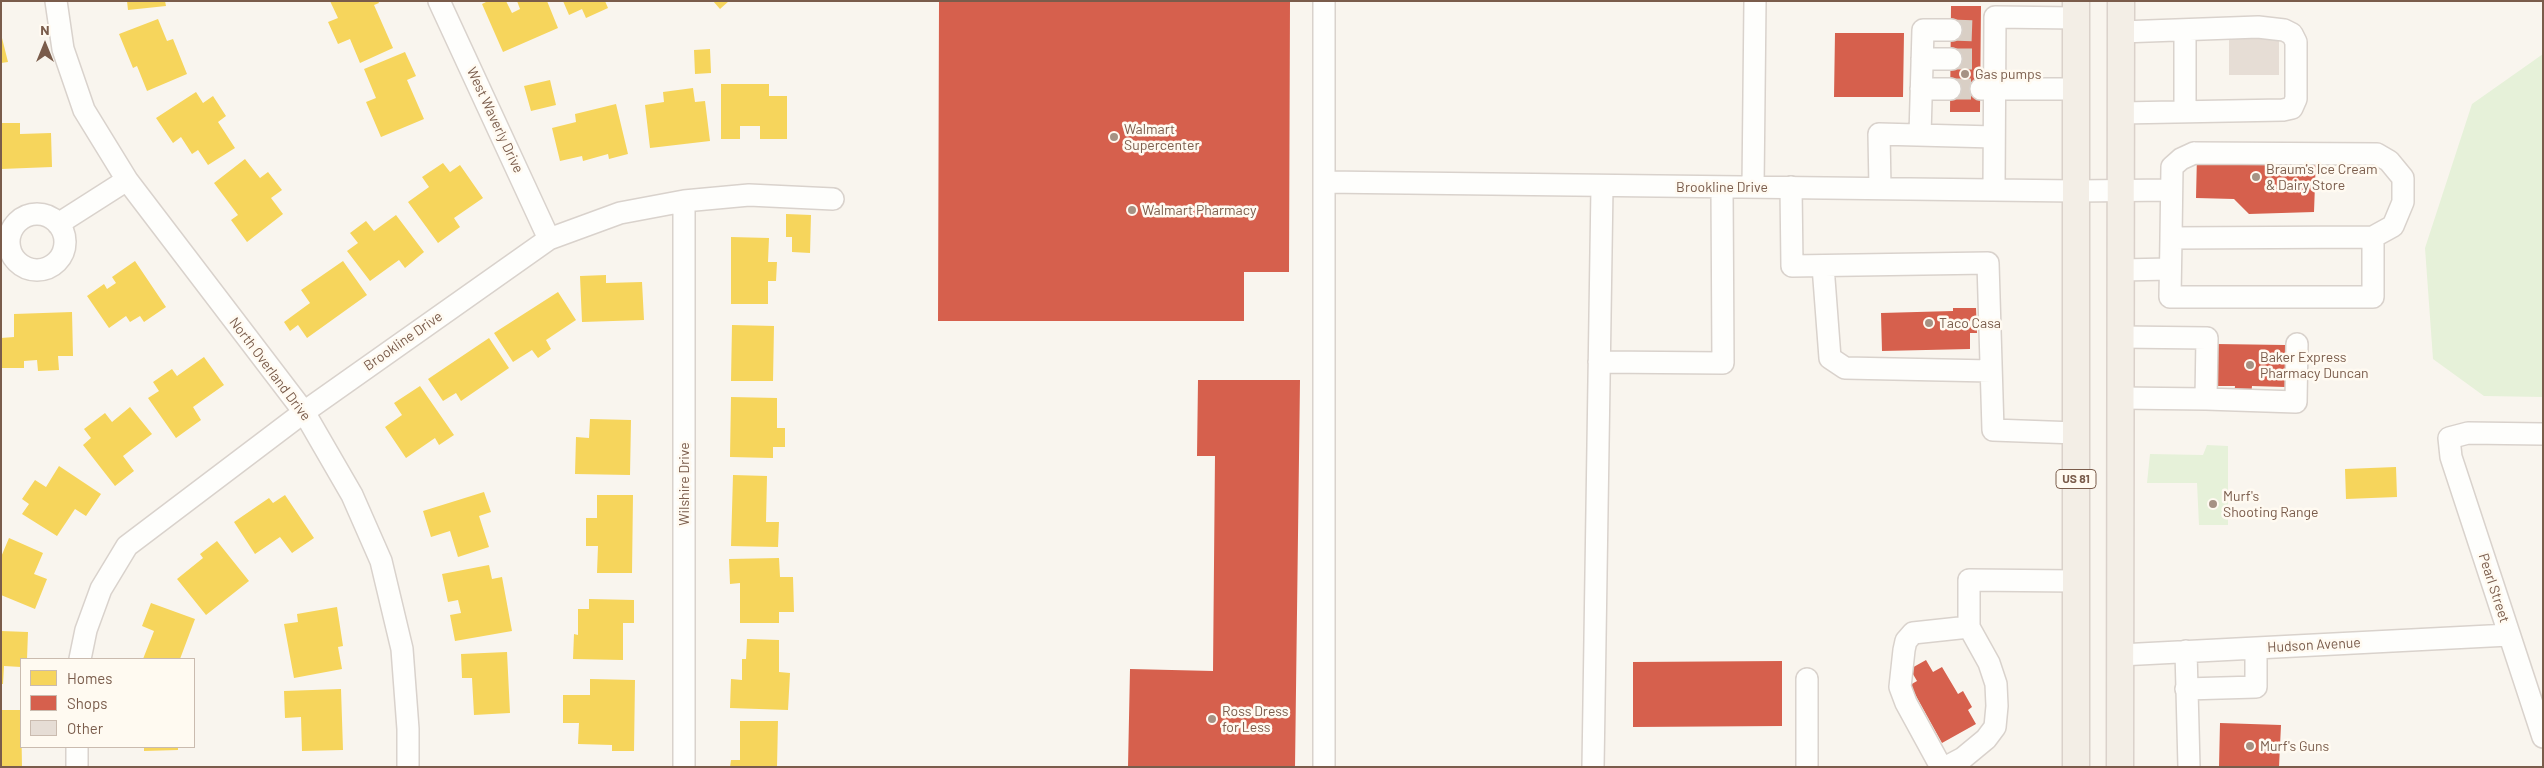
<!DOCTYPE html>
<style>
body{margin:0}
#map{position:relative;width:2544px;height:768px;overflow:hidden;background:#f9f5ee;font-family:Barlow,sans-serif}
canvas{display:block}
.frame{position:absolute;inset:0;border:2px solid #7a5c4b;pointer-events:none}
.legend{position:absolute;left:20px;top:658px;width:175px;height:90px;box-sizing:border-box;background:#fffaf1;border:1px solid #cabbaf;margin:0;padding:6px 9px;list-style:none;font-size:15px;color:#7a5c4b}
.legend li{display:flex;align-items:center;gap:10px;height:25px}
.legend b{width:25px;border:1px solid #cabbaf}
.north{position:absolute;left:20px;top:20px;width:50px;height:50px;-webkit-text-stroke:4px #fffaf1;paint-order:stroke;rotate:0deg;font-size:14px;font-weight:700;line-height:20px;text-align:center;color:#7a5c4b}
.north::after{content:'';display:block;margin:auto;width:18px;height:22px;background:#7a5c4b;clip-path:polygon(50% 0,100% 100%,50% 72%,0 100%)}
</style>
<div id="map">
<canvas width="2544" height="768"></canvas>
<div class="frame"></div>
<ul class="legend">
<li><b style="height:14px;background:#f6d55c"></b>Homes</li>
<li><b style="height:14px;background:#d6604d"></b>Shops</li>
<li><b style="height:14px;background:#e6ddd5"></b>Other</li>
</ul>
<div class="north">N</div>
</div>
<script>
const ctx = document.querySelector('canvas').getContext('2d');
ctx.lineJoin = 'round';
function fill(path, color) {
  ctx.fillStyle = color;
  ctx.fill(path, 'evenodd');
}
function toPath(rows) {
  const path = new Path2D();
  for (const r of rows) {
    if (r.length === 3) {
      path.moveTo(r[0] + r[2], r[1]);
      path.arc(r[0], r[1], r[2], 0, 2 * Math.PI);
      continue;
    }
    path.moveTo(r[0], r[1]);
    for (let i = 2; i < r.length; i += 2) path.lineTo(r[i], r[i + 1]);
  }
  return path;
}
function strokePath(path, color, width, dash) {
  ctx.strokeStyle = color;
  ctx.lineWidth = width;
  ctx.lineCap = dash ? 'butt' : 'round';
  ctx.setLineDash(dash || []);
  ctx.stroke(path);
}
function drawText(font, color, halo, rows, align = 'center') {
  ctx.font = font + ' Barlow,sans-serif';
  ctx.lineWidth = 5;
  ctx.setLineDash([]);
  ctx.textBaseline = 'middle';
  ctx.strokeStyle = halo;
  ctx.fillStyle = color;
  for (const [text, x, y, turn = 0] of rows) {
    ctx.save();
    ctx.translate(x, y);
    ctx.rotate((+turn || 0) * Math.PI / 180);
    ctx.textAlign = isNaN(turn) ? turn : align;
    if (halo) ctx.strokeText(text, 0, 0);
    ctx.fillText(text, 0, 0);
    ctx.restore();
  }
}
const green = toPath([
 [2543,54,2543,397,2484,396,2433,359,2425,248,2472,104],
 [2207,445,2228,446,2228,525,2199,525,2197,483,2147,483,2150,454,2203,455]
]);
const homes = toPath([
 [127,1,165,1,166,6,128,10],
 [330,1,378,1,379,3,374,5,393,48,360,63,350,39,338,44,328,22,338,18],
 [488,1,506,1,512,13,520,9,517,1,547,1,558,28,503,52,482,4],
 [563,1,605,1,608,8,586,18,582,9,569,15],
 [713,1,729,1,720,9],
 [158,19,167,41,173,39,187,74,147,91,137,66,133,68,119,34],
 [1,34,8,62,1,63],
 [710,49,711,73,695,74,694,50],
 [405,52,416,76,407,80,424,119,381,137,366,102,376,98,364,69],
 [550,80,556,105,531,111,524,86],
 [721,84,769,84,769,96,787,96,787,139,760,139,760,126,740,126,740,139,721,139],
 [693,88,695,102,705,101,710,141,650,148,645,105,664,102,663,92],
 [196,92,203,103,213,96,226,116,218,122,235,148,208,165,198,150,192,154,181,137,173,143,156,118],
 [616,104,628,154,609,159,608,154,583,161,582,156,560,161,552,128,576,122,575,114],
 [1,123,20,123,20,134,51,133,52,167,1,169],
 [245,159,260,178,268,172,282,190,271,198,283,214,247,242,231,220,238,215,214,183],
 [443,163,450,172,460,165,483,198,454,218,460,227,438,243,408,202,429,187,422,177],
 [786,214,811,215,810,253,792,252,792,237,786,237],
 [396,215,424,252,405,268,399,260,370,281,347,251,358,243,350,233,366,221,374,231],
 [731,237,769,238,768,262,777,262,776,281,768,281,768,304,731,304],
 [135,261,166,307,144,322,140,316,130,322,126,316,109,328,87,296,104,284,107,289,116,283,112,277],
 [343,261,367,295,307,338,298,325,290,331,284,322,310,303,301,290],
 [606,275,606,283,642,282,644,320,582,322,580,276],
 [558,292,576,320,546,340,551,349,538,358,532,350,513,362,494,333],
 [72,312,73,356,58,356,59,370,38,371,37,360,24,361,24,368,2,368,1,338,14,337,14,314],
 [732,325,774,326,773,381,731,381],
 [489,338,509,368,461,401,456,393,443,401,428,379],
 [204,357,224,385,193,407,201,420,176,438,148,398,159,391,153,382,172,369,177,376],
 [420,386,454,435,439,445,435,438,406,458,385,427,402,415,394,403],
 [731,397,777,398,777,428,785,428,785,447,773,447,773,458,730,457],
 [130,407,152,434,123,456,134,471,115,486,83,445,91,438,84,429,105,413,112,422],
 [590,419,631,420,630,475,575,474,576,437,589,438],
 [59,466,101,494,86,516,75,509,57,536,22,514,29,504,22,499,35,480,46,487],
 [2396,467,2397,497,2346,499,2345,469],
 [733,475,767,476,766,522,779,522,778,547,731,546],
 [484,492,491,512,479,516,489,547,458,557,450,531,431,537,423,511],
 [285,495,314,538,292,553,280,537,255,554,234,522,269,498,273,503],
 [597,495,633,495,632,573,597,573,598,546,586,546,586,518,597,518],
 [9,538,43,553,34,574,47,579,35,609,1,595,1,557],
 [217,541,249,581,206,615,177,579,203,558,200,554],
 [779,558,780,577,793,577,794,612,779,612,779,623,740,623,740,583,730,584,729,559],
 [489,565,492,579,502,577,512,631,455,641,450,615,461,613,458,600,448,602,442,574],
 [589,599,634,600,634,623,623,623,623,660,573,659,574,634,578,635,578,609,589,609],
 [151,603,195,619,180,659,143,659,154,631,142,626],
 [337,607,343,646,338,647,342,669,294,678,284,624,298,622,297,614],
 [1,631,28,632,27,659,21,659,21,667,4,666,3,684,1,684],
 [747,639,779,640,779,672,790,673,788,710,730,708,731,679,742,680,742,659,746,659],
 [507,652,510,713,474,715,472,678,462,678,461,654],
 [590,679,635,680,634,751,612,751,612,745,578,744,579,723,563,723,563,695,590,695],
 [341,689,343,750,302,751,301,717,285,718,284,691],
 [1,710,21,710,22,767,1,767],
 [740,721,778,721,777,767,730,767,731,760,740,760],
 [144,747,178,747,178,750,144,751]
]);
const shops = toPath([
 [939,1,1290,1,1289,272,1244,272,1244,321,938,321],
 [1951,6,1981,6,1980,112,1950,112],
 [1835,33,1904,33,1903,97,1834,97],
 [2197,155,2316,157,2314,212,2249,214,2234,199,2196,198],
 [1953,308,1976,308,1977,333,1970,333,1970,349,1882,351,1881,313,1953,311],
 [2216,344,2285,345,2285,387,2252,386,2251,396,2234,396,2235,386,2215,386],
 [1198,380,1300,380,1295,767,1128,767,1130,669,1213,671,1215,456,1197,456],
 [1926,660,1933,672,1942,667,1958,694,1963,691,1972,707,1968,710,1976,724,1942,743,1910,685,1917,681,1910,669],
 [1782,661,1782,726,1633,727,1633,662],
 [2220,723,2281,725,2279,767,2219,767]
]);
const building = toPath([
 [2229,38,2279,38,2279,75,2229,75]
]);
const minorTunnel = toPath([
 [1951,30,1980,31],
 [1951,59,1980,59],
 [1950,89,1980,89]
]);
const minor = toPath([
 [56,1,63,49,84,110,127,180,304,412,352,495,381,561,402,649,408,729,408,767],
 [439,1,549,239],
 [1324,1,1324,767],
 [1922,59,1951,59],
 [1921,89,1950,89],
 [1981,89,2076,89],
 [2185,112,2185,30],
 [2121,113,2283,110,2292,108,2296,99,2296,42,2292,34,2284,30,2258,27,2121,32],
 [1920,135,1923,30,1951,30],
 [2194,153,2377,154,2389,161,2403,178,2403,202,2393,226,2373,237,2171,238,2172,167,2181,159,2194,153],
 [1324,182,2076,191,2171,190],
 [1753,187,1755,1],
 [1791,187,1792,266,1988,263,1993,430,2076,433],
 [1880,188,1879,134,1994,137],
 [1994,190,1995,17,2076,18],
 [684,201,684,767],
 [37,242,28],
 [58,224,127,180],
 [2171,238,2170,297,2373,297,2373,237],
 [1823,266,1830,358,1845,368,1991,371],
 [2121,270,2170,269],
 [1599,362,1723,363,1722,187],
 [2120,398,2206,399,2207,338,2121,337],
 [2206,399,2296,402,2297,344],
 [2543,434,2468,433,2449,438,2451,457,2543,737],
 [2186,651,2189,767],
 [2120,655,2509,635],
 [80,659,86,630,101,589,127,546,304,412,549,239,620,213,684,201,749,195,833,199],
 [2186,689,2256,687,2256,648],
 [77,767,77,747],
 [1593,767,1602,187],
 [1807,767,1807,679],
 [1941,767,1906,703,1900,687,1904,650,1906,641,1913,633,1969,627],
 [1946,767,1963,758,1986,739,1995,727,1997,706,1996,684,1989,663,1969,627,1969,580,2076,581]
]);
const major = toPath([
 [2076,767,2076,1],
 [2120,767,2121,1]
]);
const markers = [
 [1965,74,5,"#a69284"],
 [1114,137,5,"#a69284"],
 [2256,177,5,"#a69284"],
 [1132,210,5,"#a69284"],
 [1929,323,5,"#a69284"],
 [2250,365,5,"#a69284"],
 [2213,504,5,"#a69284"],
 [1212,719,5,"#a69284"],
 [2250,746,5,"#a69284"]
];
const shields = [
 [2076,479,40]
];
const shieldNames = [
 ["US 81",2076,479]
];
const poiNames = [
 ["Gas pumps",1975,74],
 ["Walmart",1124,129],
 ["Supercenter",1124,145],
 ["Braum's Ice Cream",2266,169],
 ["& Dairy Store",2266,185],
 ["Walmart Pharmacy",1142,210],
 ["Taco Casa",1939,323],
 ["Baker Express",2260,357],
 ["Pharmacy Duncan",2260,373],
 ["Murf's",2223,496],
 ["Shooting Range",2223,512],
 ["Ross Dress",1222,711],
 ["for Less",1222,727],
 ["Murf's Guns",2260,746]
];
const streetNames = [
 ["West Waverly Drive",495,120,65],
 ["Brookline Drive",1722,187],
 ["Brookline Drive",403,341,-35],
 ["North Overland Drive",270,369,53],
 ["Wilshire Drive",684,484,-90],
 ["Pearl Street",2494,588,72],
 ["Hudson Avenue",2314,645,-3]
];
fill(green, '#e6f1d9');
fill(homes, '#f6d55c');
fill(shops, '#d6604d');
fill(building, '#e6ddd5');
strokePath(minorTunnel, '#d9cfc5', 21, [21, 11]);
strokePath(minor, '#d9d2cc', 24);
strokePath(major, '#dad1ca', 29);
strokePath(minor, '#fefefc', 21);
strokePath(major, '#f3eee6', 26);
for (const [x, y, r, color] of markers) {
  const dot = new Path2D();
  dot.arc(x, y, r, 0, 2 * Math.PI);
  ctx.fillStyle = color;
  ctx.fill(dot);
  strokePath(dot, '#fffaf1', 2);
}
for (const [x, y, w] of shields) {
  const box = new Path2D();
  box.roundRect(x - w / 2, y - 9.5, w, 19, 4);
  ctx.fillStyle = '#fffaf1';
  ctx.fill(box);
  strokePath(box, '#7a5c4b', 1);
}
drawText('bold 12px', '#7a5c4b', null, shieldNames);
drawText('14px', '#7a5c4b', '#fffaf1', poiNames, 'left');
drawText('14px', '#7a5c4b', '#fffaf1', streetNames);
</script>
